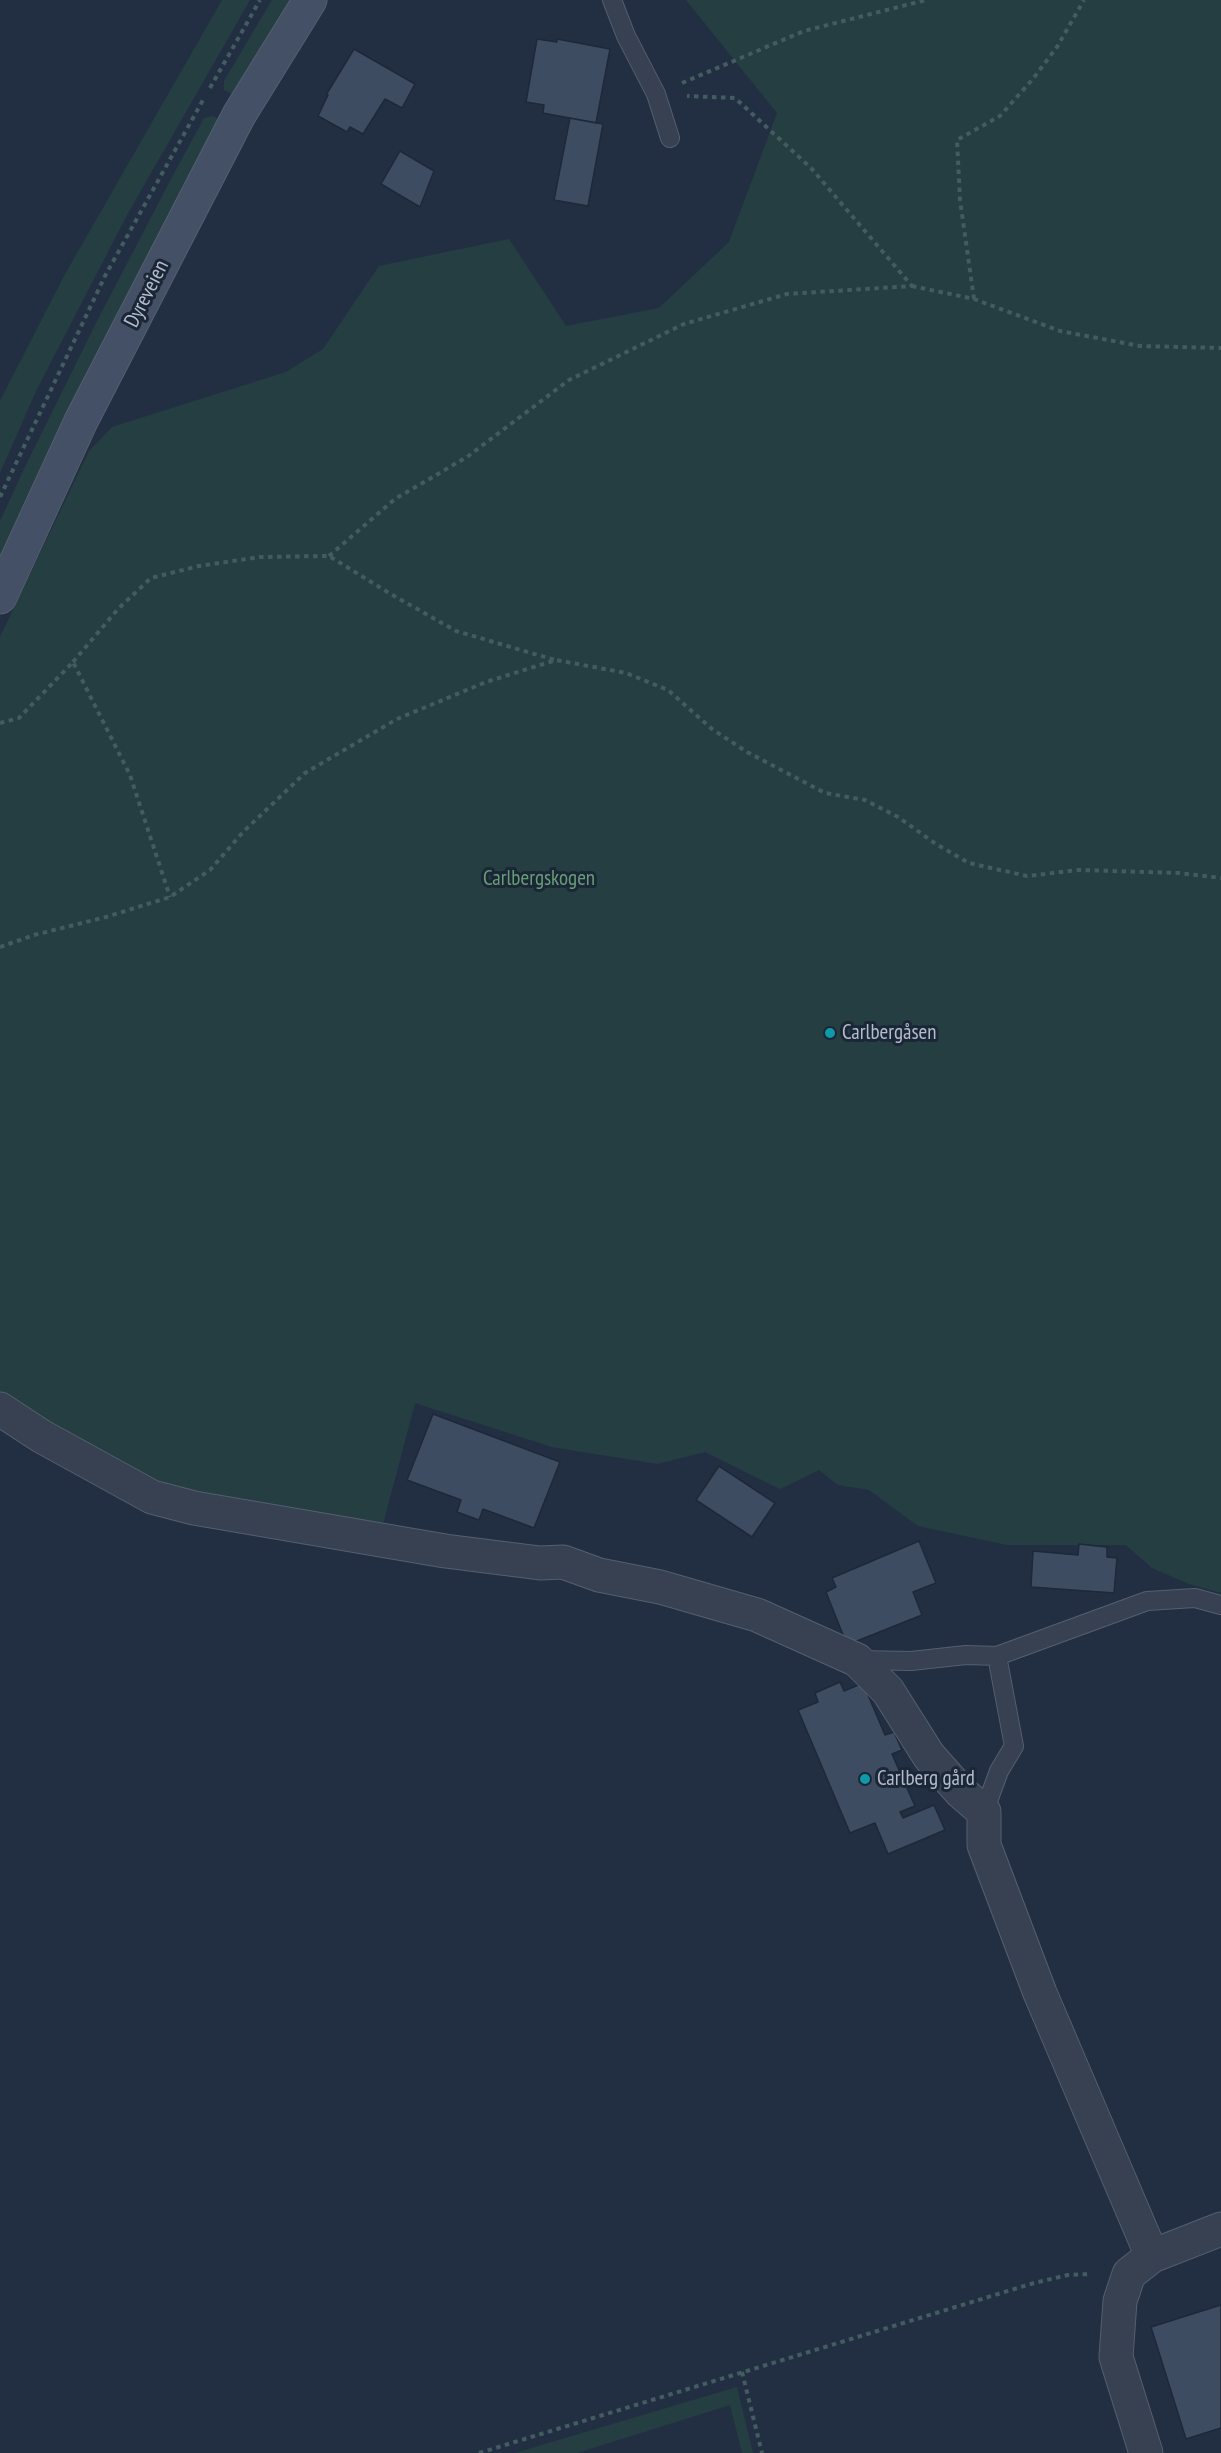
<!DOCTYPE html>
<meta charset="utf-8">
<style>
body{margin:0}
canvas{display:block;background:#222f42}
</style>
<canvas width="1221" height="2453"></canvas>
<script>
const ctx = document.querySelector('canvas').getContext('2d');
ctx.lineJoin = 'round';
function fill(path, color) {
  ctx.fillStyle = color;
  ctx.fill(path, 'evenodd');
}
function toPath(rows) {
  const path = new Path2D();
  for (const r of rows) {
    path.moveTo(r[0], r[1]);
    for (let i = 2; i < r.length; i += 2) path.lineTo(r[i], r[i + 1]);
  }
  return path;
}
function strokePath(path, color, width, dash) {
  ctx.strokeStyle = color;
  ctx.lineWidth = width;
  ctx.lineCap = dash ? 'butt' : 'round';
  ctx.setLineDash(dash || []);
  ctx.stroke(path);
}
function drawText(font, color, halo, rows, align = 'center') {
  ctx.font = font + ' "PT Sans Narrow",sans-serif';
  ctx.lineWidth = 6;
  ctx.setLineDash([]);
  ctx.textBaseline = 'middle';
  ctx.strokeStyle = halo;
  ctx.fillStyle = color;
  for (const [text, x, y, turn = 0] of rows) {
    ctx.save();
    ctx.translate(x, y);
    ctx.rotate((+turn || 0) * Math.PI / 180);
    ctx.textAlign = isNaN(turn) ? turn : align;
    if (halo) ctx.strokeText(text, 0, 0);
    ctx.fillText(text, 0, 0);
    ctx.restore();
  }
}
const green = toPath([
 [222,0,250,0,127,215,36,391,0,473,0,401,64,276],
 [272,0,290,0,234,95,224,90,224,81],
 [686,0,1221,0,1221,1593,1189,1584,1152,1568,1126,1545,1007,1545,918,1526,869,1490,838,1485,819,1470,780,1489,705,1452,657,1464,552,1447,415,1403,382,1528,171,1492,0,1397,0,637,89,451,112,427,286,372,323,349,379,266,509,239,566,326,659,308,729,242,777,113],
 [212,116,217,118,218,122,0,561,0,521,24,469,97,321,170,181,204,118],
 [737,2387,753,2453,742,2453,730,2405,577,2453,515,2453]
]);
const building = toPath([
 [537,39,557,42,557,39,610,49,596,123,543,113,544,105,526,102,537,39],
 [354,49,415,84,402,108,385,99,363,134,350,127,347,132,318,116,328,95,326,95,354,49],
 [570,118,603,124,588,206,554,200,570,118],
 [400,151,434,171,420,207,381,184,400,151],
 [433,1414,560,1462,534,1528,483,1509,479,1520,457,1512,461,1500,407,1480,433,1414],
 [719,1466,775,1503,752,1537,696,1500,719,1466],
 [919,1541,936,1583,913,1592,922,1615,847,1645,826,1592,836,1587,832,1578,919,1541],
 [1079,1544,1107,1547,1107,1557,1117,1558,1114,1593,1031,1587,1033,1551,1078,1555,1079,1544],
 [840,1682,844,1691,863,1683,885,1735,894,1732,902,1750,892,1754,915,1806,900,1812,903,1818,934,1805,945,1830,888,1854,875,1823,850,1833,798,1710,818,1702,815,1693,840,1682],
 [1221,2305,1221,2428,1186,2439,1151,2327,1221,2305]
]);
const path = toPath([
 [682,83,804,31,926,0],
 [210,88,260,0],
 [912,286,974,299,1060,331,1140,346,1221,348],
 [974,299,960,200,957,140,1000,116,1032,80,1057,47,1084,0],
 [0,497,105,276,203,100],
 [329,556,395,499,467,457,569,380,684,324,787,294,912,286,811,168,735,98,687,96],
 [73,662,118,609,151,578,199,566,260,557,329,556,389,593,456,631,555,660],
 [0,723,19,718,73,662,130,775,170,897],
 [0,947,34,935,106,917,170,897,210,870,244,831,305,773,397,719,486,682,556,660,626,673,668,690,712,729,747,752,825,793,865,800,898,817,936,844,969,863,1027,876,1079,870,1179,873,1221,878],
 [742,2372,762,2453],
 [479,2453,1034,2283,1068,2275,1091,2274]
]);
const lane = toPath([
 [612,0,626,36,656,94,670,138],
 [857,1660,911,1661,966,1655,997,1656,1147,1601,1195,1598,1221,1605],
 [984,1812,999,1771,1014,1746,997,1656]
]);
const street = toPath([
 [0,1409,41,1436,152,1497,194,1508,445,1551,540,1563,563,1562,599,1575,660,1587,757,1615,857,1660,888,1691,929,1756,961,1792,984,1812,984,1845,1040,1993,1152,2256],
 [1146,2453,1116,2357,1120,2301,1129,2274,1152,2256,1221,2229]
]);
const secondary = toPath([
 [0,597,81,421,239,115,310,0]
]);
const markers = [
 [830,1033,6,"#0f9aa8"],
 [865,1779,6,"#0f9aa8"]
];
const streetNames = [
 ["Dyreveien",147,294,-63]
];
const parkNames = [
 ["Carlbergskogen",539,879]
];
const poiNames = [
 ["Carlbergåsen",842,1033],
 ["Carlberg gård",877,1779]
];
fill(green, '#243e42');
fill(building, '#3e4c62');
strokePath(building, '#1d2838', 1.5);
strokePath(lane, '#545f6f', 20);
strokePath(street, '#545f6f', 35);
strokePath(secondary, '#545f6f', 35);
strokePath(path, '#425c5f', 4, [4.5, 4.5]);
strokePath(lane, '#374151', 18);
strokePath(street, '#374151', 33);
strokePath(secondary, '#445065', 33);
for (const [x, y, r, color] of markers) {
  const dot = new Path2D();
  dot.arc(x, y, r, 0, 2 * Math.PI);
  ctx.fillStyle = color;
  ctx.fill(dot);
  strokePath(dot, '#1b2636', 2);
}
drawText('21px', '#b3bccc', '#1b2636', streetNames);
drawText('21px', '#679f75', '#1b2636', parkNames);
drawText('21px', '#b3bccc', '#1b2636', poiNames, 'left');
</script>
